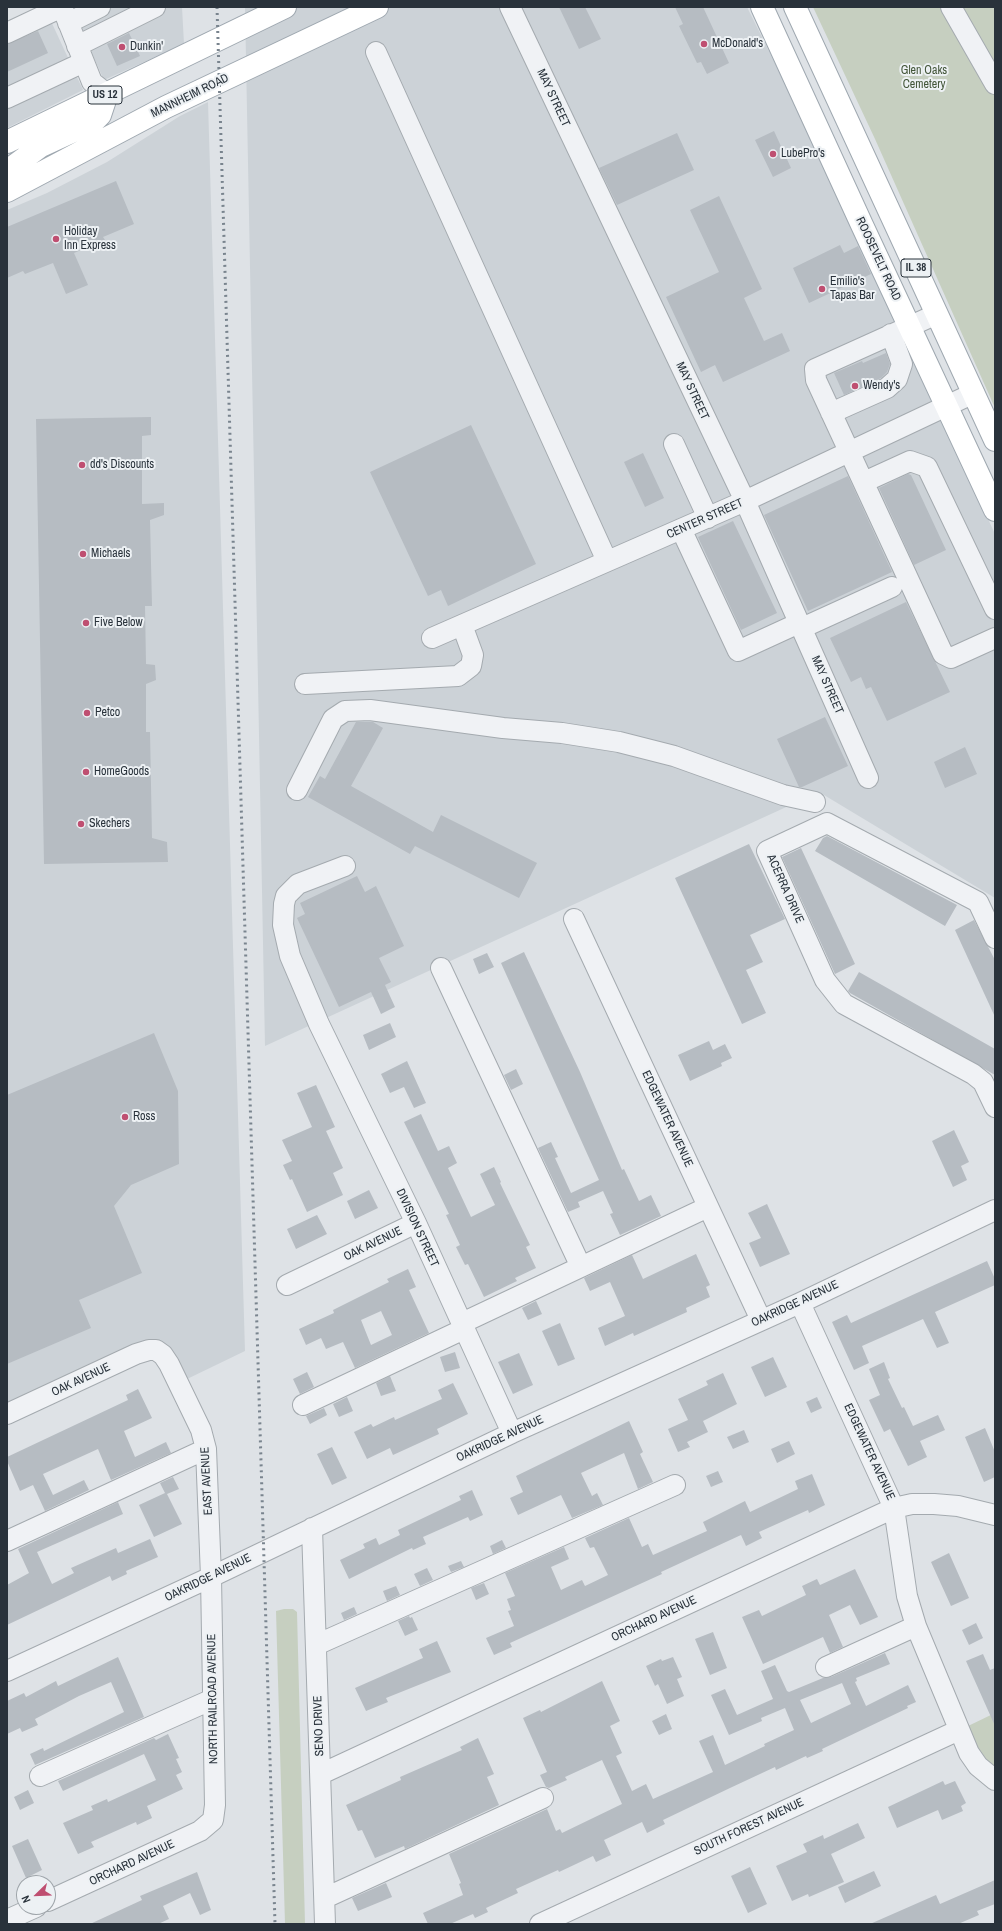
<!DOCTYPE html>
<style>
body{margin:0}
#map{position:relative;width:1002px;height:1931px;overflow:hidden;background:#dee2e6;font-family:"Archivo Narrow",sans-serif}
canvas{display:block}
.frame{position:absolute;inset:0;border:8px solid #29323b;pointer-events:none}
.north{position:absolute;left:16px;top:1875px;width:40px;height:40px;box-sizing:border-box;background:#edf1f4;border:1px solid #9fa5aa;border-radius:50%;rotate:247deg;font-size:11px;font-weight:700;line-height:16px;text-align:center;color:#29323b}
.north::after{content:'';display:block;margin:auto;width:14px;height:18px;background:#bf4f71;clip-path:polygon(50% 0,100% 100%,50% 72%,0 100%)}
</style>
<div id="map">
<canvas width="1002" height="1931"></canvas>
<div class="frame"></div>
<div class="north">N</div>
</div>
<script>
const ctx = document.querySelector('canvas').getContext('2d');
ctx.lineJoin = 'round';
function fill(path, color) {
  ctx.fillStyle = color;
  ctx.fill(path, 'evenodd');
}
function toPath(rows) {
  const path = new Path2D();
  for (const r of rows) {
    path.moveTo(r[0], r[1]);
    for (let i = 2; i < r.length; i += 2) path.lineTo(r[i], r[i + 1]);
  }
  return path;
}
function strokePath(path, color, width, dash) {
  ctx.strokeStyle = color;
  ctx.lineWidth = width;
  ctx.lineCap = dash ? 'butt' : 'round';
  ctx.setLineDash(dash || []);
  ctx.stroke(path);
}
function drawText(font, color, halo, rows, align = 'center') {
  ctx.font = font + ' "Archivo Narrow",sans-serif';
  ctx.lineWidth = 4;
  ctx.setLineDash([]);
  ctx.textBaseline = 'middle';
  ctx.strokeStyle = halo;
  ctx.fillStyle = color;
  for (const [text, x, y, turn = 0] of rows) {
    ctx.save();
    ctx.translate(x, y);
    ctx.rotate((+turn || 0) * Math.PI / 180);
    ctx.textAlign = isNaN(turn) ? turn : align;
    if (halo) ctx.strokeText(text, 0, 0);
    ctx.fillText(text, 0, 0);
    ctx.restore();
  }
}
const built = toPath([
 [74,7,182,7,184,44,104,80,71,8],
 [245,7,747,7,863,240,935,405,995,534,995,898,819,792,265,1046],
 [49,17,83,90,7,128,7,36],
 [208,102,245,1351,185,1380,166,1350,7,1406,7,210,47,193,107,162,180,116]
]);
const green = toPath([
 [813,7,995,7,995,408,875,139],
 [284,1609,293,1609,297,1612,305,1924,285,1924,276,1611],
 [995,1713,995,1770,979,1753,966,1727]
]);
const building = toPath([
 [559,7,585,7,601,39,579,49],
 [675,7,703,7,729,63,707,74,701,62,697,63,679,26,683,24],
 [38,31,48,53,7,72,7,44],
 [129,33,140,56,117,66,107,44],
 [774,131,791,168,773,177,755,140],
 [677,133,694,170,617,205,599,168],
 [116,181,134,224,103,237,105,240,74,253,88,285,66,294,53,263,25,274,23,271,7,278,7,227],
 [719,196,762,289,744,298,764,341,782,333,790,351,723,382,715,365,701,372,666,297,719,272,690,210],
 [840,245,844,253,858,246,871,274,809,303,793,268],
 [886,353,890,364,887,372,881,378,844,395,834,373,862,361,863,363],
 [151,417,151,435,142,436,142,504,164,503,164,515,150,520,152,606,145,606,146,664,155,665,156,680,146,684,146,732,150,732,152,838,167,842,168,862,44,864,36,419],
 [471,425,536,564,448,606,441,590,428,596,370,472],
 [643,453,664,498,645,507,624,462],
 [908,474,911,475,946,550,914,565,879,488],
 [848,476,892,572,808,611,764,515],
 [733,521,777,613,741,630,698,537],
 [906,602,950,692,887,721,871,687,866,689,861,677,851,682,830,638],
 [825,717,848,766,802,787,799,787,777,739],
 [356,722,373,722,383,728,351,786,433,832,441,815,537,863,519,898,415,846,410,854,308,797,320,776,325,779],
 [965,747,977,774,945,788,934,762],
 [827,836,957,905,945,926,815,851,823,838],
 [749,844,785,919,750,935,763,962,746,970,766,1013,742,1024,675,878],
 [801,848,855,964,835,974,782,857],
 [357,876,365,892,376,886,404,946,379,958,391,982,385,985,395,1007,381,1014,371,992,339,1007,297,918,305,914,300,903],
 [974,920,995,960,995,1017,955,930],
 [524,952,580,1072,622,1170,624,1169,639,1201,651,1195,661,1216,620,1235,610,1214,613,1213,603,1191,578,1202,580,1207,568,1212,538,1148,551,1142,558,1157,555,1158,571,1193,599,1180,501,963],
 [487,953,494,967,479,974,473,959],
 [859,972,995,1049,995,1075,850,993,848,991],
 [390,1023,396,1037,369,1050,363,1035],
 [154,1033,178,1091,179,1164,131,1185,114,1206,142,1273,79,1300,91,1328,7,1364,7,1095],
 [709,1041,713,1050,725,1044,732,1058,721,1063,722,1066,690,1081,678,1055],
 [407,1061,426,1103,414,1108,404,1087,390,1093,381,1074],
 [516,1069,523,1084,511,1090,504,1075],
 [316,1085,335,1127,326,1131,343,1168,333,1173,343,1195,307,1212,292,1179,290,1180,283,1165,292,1161,282,1140,312,1127,297,1093],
 [421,1114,438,1151,449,1146,457,1163,448,1168,471,1217,495,1205,480,1174,494,1167,501,1182,500,1183,530,1245,526,1247,536,1268,515,1278,517,1281,484,1297,468,1264,465,1265,456,1247,460,1245,446,1215,449,1214,404,1122],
 [954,1130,969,1162,961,1166,967,1180,953,1187,932,1141],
 [369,1190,378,1208,355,1219,347,1201],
 [767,1204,790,1254,760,1267,749,1243,761,1238,748,1213],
 [317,1215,327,1234,296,1249,287,1229],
 [696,1254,710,1285,706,1287,710,1297,686,1308,687,1312,634,1336,633,1333,605,1346,598,1328,625,1316,610,1282,590,1291,584,1278,632,1255,643,1279],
 [987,1261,995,1279,995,1285,935,1312,949,1343,937,1348,923,1319,862,1346,869,1363,854,1370,832,1322,847,1315,851,1323],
 [408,1269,416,1287,409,1290,429,1333,355,1368,343,1342,326,1349,321,1338,306,1345,299,1329,334,1313,333,1310,389,1282,387,1279],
 [381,1311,392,1335,371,1345,361,1320],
 [536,1301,542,1314,528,1320,522,1308],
 [560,1323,575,1359,558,1366,542,1331],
 [455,1352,460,1368,445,1372,440,1357],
 [519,1353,533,1385,513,1394,498,1362],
 [773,1357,787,1387,765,1397,751,1367],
 [884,1362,890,1378,888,1379,902,1408,904,1407,913,1426,938,1415,945,1430,920,1441,927,1457,908,1466,890,1429,884,1432,869,1400,880,1395,869,1369],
 [307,1372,314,1387,300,1394,293,1379],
 [723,1373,737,1404,703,1421,708,1432,687,1442,690,1447,678,1452,668,1429,688,1420,678,1399,708,1385,706,1381],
 [390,1376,396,1391,381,1396,376,1383],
 [453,1383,468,1414,437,1429,439,1434,393,1455,390,1448,367,1459,354,1432,371,1424,373,1427,394,1417,395,1420,442,1399,438,1390],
 [138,1389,152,1418,124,1431,135,1457,166,1442,171,1453,111,1480,98,1449,43,1474,53,1495,84,1480,89,1490,45,1511,33,1485,20,1491,7,1461,7,1457,128,1400,126,1395],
 [347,1397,353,1411,339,1417,333,1404],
 [817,1397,822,1408,811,1413,806,1402],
 [324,1408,327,1415,310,1424,306,1416],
 [629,1421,643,1452,640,1454,653,1482,638,1489,624,1453,581,1473,592,1496,597,1493,603,1505,572,1518,561,1495,518,1515,510,1498,523,1492,516,1476],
 [985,1428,995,1452,995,1477,984,1482,965,1437],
 [744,1430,749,1442,733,1449,727,1437],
 [789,1441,795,1454,777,1463,771,1449],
 [332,1447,347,1478,332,1485,317,1454],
 [718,1471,723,1482,711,1487,706,1476],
 [812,1474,825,1505,809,1513,808,1510,759,1532,762,1538,746,1546,741,1535,661,1572,662,1574,510,1643,512,1647,494,1655,486,1638,514,1626,508,1611,511,1610,507,1599,515,1596,505,1573,564,1547,569,1559,551,1567,561,1590,582,1580,585,1586,608,1575,594,1547,590,1548,585,1538,629,1518,642,1547,648,1544,653,1555,707,1531,703,1522,745,1501,750,1512,798,1489,795,1481],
 [173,1477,179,1489,167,1494,182,1524,154,1537,139,1505,165,1493,160,1483],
 [472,1490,483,1515,470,1521,468,1517,423,1537,426,1544,413,1550,412,1548,349,1579,340,1560,365,1548,363,1544,376,1538,379,1545,400,1535,398,1530,461,1500,459,1496],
 [118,1502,123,1514,37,1552,52,1584,74,1573,71,1568,116,1548,118,1553,150,1539,158,1557,126,1571,127,1574,112,1581,110,1576,7,1625,7,1585,29,1573,18,1549],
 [502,1540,506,1548,493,1554,490,1546],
 [949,1553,969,1598,951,1606,931,1562],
 [461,1561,464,1567,451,1572,448,1566],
 [427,1568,433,1580,420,1586,414,1574],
 [855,1569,878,1617,860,1625,850,1605,829,1615,843,1647,830,1653,823,1637,763,1664,742,1617,759,1610,762,1616,806,1595,802,1586,817,1579,820,1585],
 [484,1583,489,1594,476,1600,471,1588],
 [396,1586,400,1595,387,1601,383,1591],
 [354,1607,357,1614,344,1620,341,1613],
 [409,1616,410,1618,412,1617,418,1630,405,1636,398,1621],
 [976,1623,983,1638,969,1645,962,1630],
 [713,1632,727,1668,710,1675,695,1639],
 [437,1641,451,1672,386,1698,388,1702,366,1711,355,1688,423,1658,419,1649],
 [885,1653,890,1664,856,1678,857,1681,855,1682,866,1706,908,1685,916,1702,907,1706,908,1708,822,1749,823,1751,807,1758,806,1756,776,1770,775,1767,730,1788,663,1820,665,1824,647,1833,642,1822,604,1840,611,1855,596,1862,593,1856,559,1872,558,1870,516,1889,518,1893,486,1908,488,1912,475,1918,473,1914,450,1924,428,1924,423,1913,463,1895,459,1884,461,1883,449,1854,547,1809,556,1831,560,1829,562,1833,622,1804,602,1760,565,1777,567,1780,549,1788,546,1787,540,1775,547,1772,523,1718,540,1710,541,1712,602,1681,620,1721,610,1726,622,1753,616,1756,632,1791,646,1784,653,1799,713,1772,699,1741,713,1735,725,1765,765,1746,764,1744,794,1730,785,1708,761,1718,762,1721,729,1735,711,1695,725,1689,737,1715,773,1699,761,1671,775,1665,787,1691,789,1692,823,1678,831,1677],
 [842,1683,851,1704,811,1723,800,1700],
 [983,1654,990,1670,995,1668,995,1726,966,1661],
 [118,1657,144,1717,35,1765,30,1754,43,1748,44,1751,124,1712,111,1682,79,1696,35,1719,38,1725,22,1732,20,1728,7,1734,7,1701,24,1693,26,1697,56,1681,58,1686],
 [673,1657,682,1677,677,1679,684,1696,667,1704,658,1684,655,1686,646,1666,661,1659,662,1661],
 [666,1714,672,1729,659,1735,652,1721],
 [168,1734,179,1758,176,1759,182,1772,176,1775,183,1789,147,1806,152,1818,137,1825,136,1822,91,1842,94,1847,78,1854,63,1823,93,1810,91,1806,107,1799,108,1802,156,1780,144,1754,63,1791,58,1781,154,1738,156,1740],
 [478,1738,494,1774,487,1777,499,1805,405,1849,404,1846,375,1858,362,1830,358,1831,346,1805,401,1780,400,1777,462,1750,460,1747],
 [943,1781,945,1785,955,1781,966,1803,961,1806,963,1811,942,1820,938,1810,897,1828,888,1807],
 [28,1790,34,1803,20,1810,14,1797],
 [858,1823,865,1838,831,1854,844,1882,809,1897,808,1894,792,1901,776,1866,807,1852,803,1844,823,1835,824,1839],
 [28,1839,42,1870,26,1878,12,1846],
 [750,1867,767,1904,748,1913,731,1876],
 [874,1871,881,1886,845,1903,838,1887],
 [197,1872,211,1910,200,1915,190,1893,163,1906,169,1919,158,1924,90,1924,142,1900,140,1896],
 [995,1880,995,1904,977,1911,979,1915,958,1924,870,1924,936,1895,940,1904],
 [386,1883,392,1897,358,1911,352,1898]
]);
const minor = toPath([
 [62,7,92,82,107,94],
 [510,7,745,501,868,778],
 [951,7,995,84],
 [68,23,100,7],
 [7,33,62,7],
 [77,46,155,7],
 [376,52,607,561],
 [7,98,84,62],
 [937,314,815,369,816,380,943,654,951,658,995,638],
 [831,413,887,388,897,379,902,364,891,334],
 [674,444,708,518],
 [864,482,910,461,927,467,995,609],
 [681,529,738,651,799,623],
 [802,628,892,587],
 [432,638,745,501,974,393],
 [305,684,458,676,471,666,473,655,462,625],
 [297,790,333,719,345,711,370,710,503,728,562,733,619,742,674,756,783,795,815,802],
 [345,866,298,884,286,896,284,904,283,925,290,956,319,1024,416,1223,512,1433],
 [574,919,761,1320],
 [995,938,978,902,827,823,767,851,825,980,844,1004,973,1074,983,1082,995,1107],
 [441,968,581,1267],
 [287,1285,416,1223],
 [800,1303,894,1508,907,1596,916,1626,969,1753,978,1766,995,1780],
 [462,1323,708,1207],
 [303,1405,464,1329],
 [7,1414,136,1354,149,1350,156,1350,163,1355,169,1364,201,1430,206,1449,211,1577,215,1805,213,1820,200,1831,48,1901],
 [312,1528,325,1924],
 [7,1541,206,1449],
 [316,1645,675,1485],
 [826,1667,916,1626],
 [7,1671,211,1577,512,1433,800,1303,995,1210],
 [321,1774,894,1508,912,1504,934,1504,958,1506,995,1515],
 [40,1776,213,1699],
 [325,1898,543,1798],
 [7,1920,36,1907],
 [540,1924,959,1730]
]);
const major = toPath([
 [762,7,862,225,995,510],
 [795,7,995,440],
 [7,142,285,7],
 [7,171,41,146,93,122,100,115,107,94],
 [7,191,166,107,377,7]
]);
const rail = toPath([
 [217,7,275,1924]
]);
const markers = [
 [704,44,4,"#bf4f71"],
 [122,47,4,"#bf4f71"],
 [773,154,4,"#bf4f71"],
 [56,239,4,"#bf4f71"],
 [822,289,4,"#bf4f71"],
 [855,386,4,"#bf4f71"],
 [82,465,4,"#bf4f71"],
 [83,554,4,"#bf4f71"],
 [86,623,4,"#bf4f71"],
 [87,713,4,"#bf4f71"],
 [86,772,4,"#bf4f71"],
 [81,824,4,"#bf4f71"],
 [125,1117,4,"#bf4f71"]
];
const shields = [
 [105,95,34],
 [916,268,30]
];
const shieldNames = [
 ["US 12",105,95],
 ["IL 38",916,268]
];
const poiNames = [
 ["McDonald's",712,44],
 ["Dunkin'",130,47],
 ["LubePro's",781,154],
 ["Holiday",64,232],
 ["Inn Express",64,246],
 ["Emilio's",830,282],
 ["Tapas Bar",830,296],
 ["Wendy's",863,386],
 ["dd's Discounts",90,465],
 ["Michaels",91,554],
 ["Five Below",94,623],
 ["Petco",95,713],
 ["HomeGoods",94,772],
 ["Skechers",89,824],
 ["Ross",133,1117]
];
const parkNames = [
 ["Glen Oaks",924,71],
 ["Cemetery",924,85]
];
const streetNames = [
 ["MANNHEIM ROAD",190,96,-26],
 ["MAY STREET",553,98,65],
 ["ROOSEVELT ROAD",878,259,65],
 ["MAY STREET",692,391,65],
 ["CENTER STREET",705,519,-24],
 ["MAY STREET",827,685,66],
 ["ACERRA DRIVE",785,889,66],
 ["EDGEWATER AVENUE",667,1119,65],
 ["DIVISION STREET",417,1228,65],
 ["OAK AVENUE",373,1244,-26],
 ["OAKRIDGE AVENUE",795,1304,-25],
 ["OAK AVENUE",81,1380,-25],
 ["OAKRIDGE AVENUE",500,1439,-25],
 ["EDGEWATER AVENUE",869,1452,65],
 ["EAST AVENUE",207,1481,-93],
 ["OAKRIDGE AVENUE",208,1578,-26],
 ["ORCHARD AVENUE",654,1619,-25],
 ["NORTH RAILROAD AVENUE",213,1699,-91],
 ["SENO DRIVE",319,1726,-92],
 ["SOUTH FOREST AVENUE",749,1827,-25],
 ["ORCHARD AVENUE",132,1863,-25]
];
fill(built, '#ccd2d7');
fill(green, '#c6cfc0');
fill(building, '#b6bcc2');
strokePath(minor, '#a4aaaf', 22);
strokePath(major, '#9fa8b0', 24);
strokePath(minor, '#f0f2f5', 20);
strokePath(major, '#fff', 22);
strokePath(rail, '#79848e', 3, [2, 4]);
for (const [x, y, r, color] of markers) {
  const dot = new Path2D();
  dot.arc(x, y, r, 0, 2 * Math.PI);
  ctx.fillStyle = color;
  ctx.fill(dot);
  strokePath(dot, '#edf1f4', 1.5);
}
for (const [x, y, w] of shields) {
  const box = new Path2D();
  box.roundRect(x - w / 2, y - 9, w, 18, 3);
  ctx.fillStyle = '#edf1f4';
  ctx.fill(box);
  strokePath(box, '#29323b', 1);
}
drawText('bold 11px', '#29323b', null, shieldNames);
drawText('12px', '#29323b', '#edf1f4', poiNames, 'left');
drawText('12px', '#425538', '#edf1f4', parkNames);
drawText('12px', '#29323b', '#edf1f4', streetNames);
</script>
